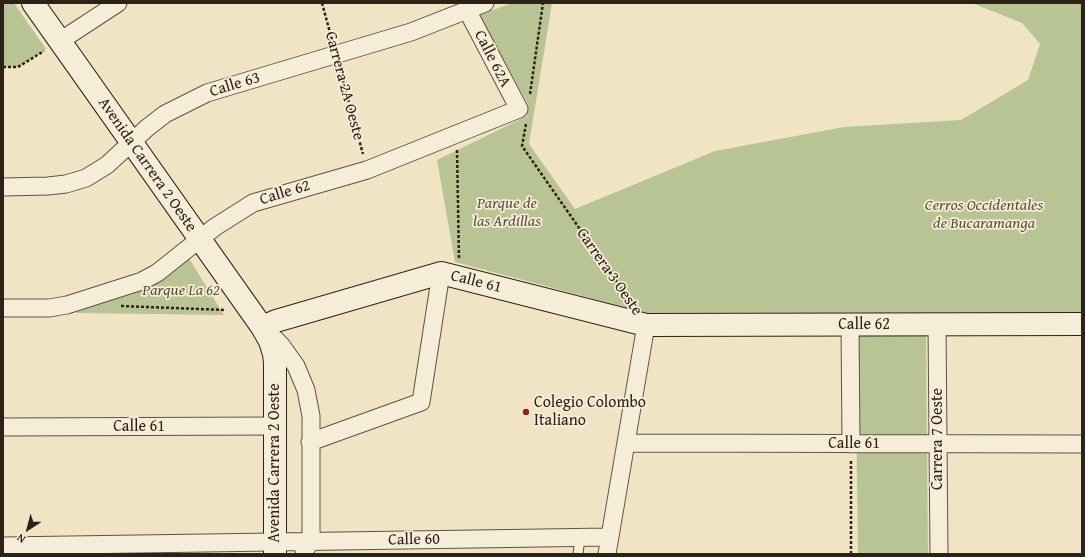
<!DOCTYPE html>
<style>
body{margin:0}
#map{position:relative;width:1085px;height:557px;overflow:hidden;background:#f1e4c4;font-family:"Gentium Book Plus",serif}
canvas{display:block}
.frame{position:absolute;inset:0;border:4px solid #2e2115;pointer-events:none}
.north{position:absolute;left:8px;top:509px;width:40px;height:40px;-webkit-text-stroke:3px #f6edd9;paint-order:stroke;rotate:216deg;font-size:11px;font-weight:700;line-height:16px;text-align:center;color:#2e2115}
.north::after{content:'';display:block;margin:auto;width:14px;height:18px;background:#2e2115;clip-path:polygon(50% 0,100% 100%,50% 72%,0 100%)}
</style>
<div id="map">
<canvas width="1085" height="557"></canvas>
<div class="frame"></div>
<div class="north">N</div>
</div>
<script>
const ctx = document.querySelector('canvas').getContext('2d');
ctx.lineJoin = 'round';
function fill(path, color) {
  ctx.fillStyle = color;
  ctx.fill(path, 'evenodd');
}
function toPath(rows) {
  const path = new Path2D();
  for (const r of rows) {
    path.moveTo(r[0], r[1]);
    for (let i = 2; i < r.length; i += 2) path.lineTo(r[i], r[i + 1]);
  }
  return path;
}
function strokePath(path, color, width, dash) {
  ctx.strokeStyle = color;
  ctx.lineWidth = width;
  ctx.lineCap = dash ? 'butt' : 'round';
  ctx.setLineDash(dash || []);
  ctx.stroke(path);
}
function drawText(font, color, halo, rows, align = 'center') {
  ctx.font = font + ' "Gentium Book Plus",serif';
  ctx.lineWidth = 3.5;
  ctx.setLineDash([]);
  ctx.textBaseline = 'middle';
  ctx.strokeStyle = halo;
  ctx.fillStyle = color;
  for (const [text, x, y, turn = 0] of rows) {
    ctx.save();
    ctx.translate(x, y);
    ctx.rotate((+turn || 0) * Math.PI / 180);
    ctx.textAlign = isNaN(turn) ? turn : align;
    if (halo) ctx.strokeText(text, 0, 0);
    ctx.fillText(text, 0, 0);
    ctx.restore();
  }
}
const green = toPath([
 [3,3,14,3,46,49,18,67,3,67],
 [512,3,552,3,529,144,575,209,715,151,844,127,961,120,1028,80,1040,44,1022,23,972,3,1082,3,1082,314,651,314,455,262,437,160,527,116,528,104,479,15],
 [187,255,224,315,75,313,109,297],
 [926,335,928,554,858,554,855,336]
]);
const path = toPath([
 [322,3,332,40],
 [3,67,18,67,44,51],
 [340,70,363,154],
 [530,94,543,3],
 [526,124,522,146,630,301],
 [457,150,459,259],
 [121,306,226,310],
 [851,461,851,554]
]);
const lane = toPath([
 [578,554,580,537]
]);
const street = toPath([
 [60,41,118,3],
 [3,187,48,186,66,184,86,178,107,165,147,128,165,114,207,93,411,32,485,3],
 [3,308,49,308,67,305,142,281,157,273,215,227,253,203,367,170,519,109,467,10],
 [937,324,939,554],
 [850,325,851,444],
 [268,332,281,345,296,366,306,390,311,416,311,542,304,551],
 [3,427,275,426],
 [310,442,421,402,441,273],
 [626,443,1082,444],
 [3,546,609,537],
 [607,554,646,325]
]);
const secondary = toPath([
 [33,3,262,327,270,341,274,354,275,363,275,554],
 [262,327,276,321,441,273,646,325,1082,324]
]);
const markers = [
 [526,412,4,"#8f2418"]
];
const streetNames = [
 ["Calle 62A",492,59,63],
 ["Calle 63",235,85,-17],
 ["Carrera 2A Oeste",344,86,75],
 ["Avenida Carrera 2 Oeste",147,165,55],
 ["Calle 62",285,193,-17],
 ["Carrera 3 Oeste",609,272,55],
 ["Calle 61",476,282,14],
 ["Calle 62",864,325],
 ["Calle 61",139,427],
 ["Carrera 7 Oeste",938,439,-90],
 ["Calle 61",854,444],
 ["Avenida Carrera 2 Oeste",275,463,-90],
 ["Calle 60",414,540,-1]
];
const parkNames = [
 ["Parque de",507,204],
 ["las Ardillas",507,222],
 ["Cerros Occidentales",984,206],
 ["de Bucaramanga",984,224],
 ["Parque La 62",181,291]
];
const poiNames = [
 ["Colegio Colombo",534,403],
 ["Italiano",534,421]
];
fill(green, '#b9c495');
strokePath(lane, '#5f5241', 11);
strokePath(street, '#5f5241', 19);
strokePath(secondary, '#2e2115', 24);
strokePath(path, '#2e2115', 2.5, [3, 2]);
strokePath(lane, '#f6edd9', 9);
strokePath(street, '#f6edd9', 17);
strokePath(secondary, '#f6edd9', 22);
for (const [x, y, r, color] of markers) {
  const dot = new Path2D();
  dot.arc(x, y, r, 0, 2 * Math.PI);
  ctx.fillStyle = color;
  ctx.fill(dot);
  strokePath(dot, '#f6edd9', 1.5);
}
drawText('16px', '#2e2115', '#f6edd9', streetNames);
drawText('italic 16px', '#58523b', '#f6edd9', parkNames);
drawText('16px', '#2e2115', '#f6edd9', poiNames, 'left');
</script>
